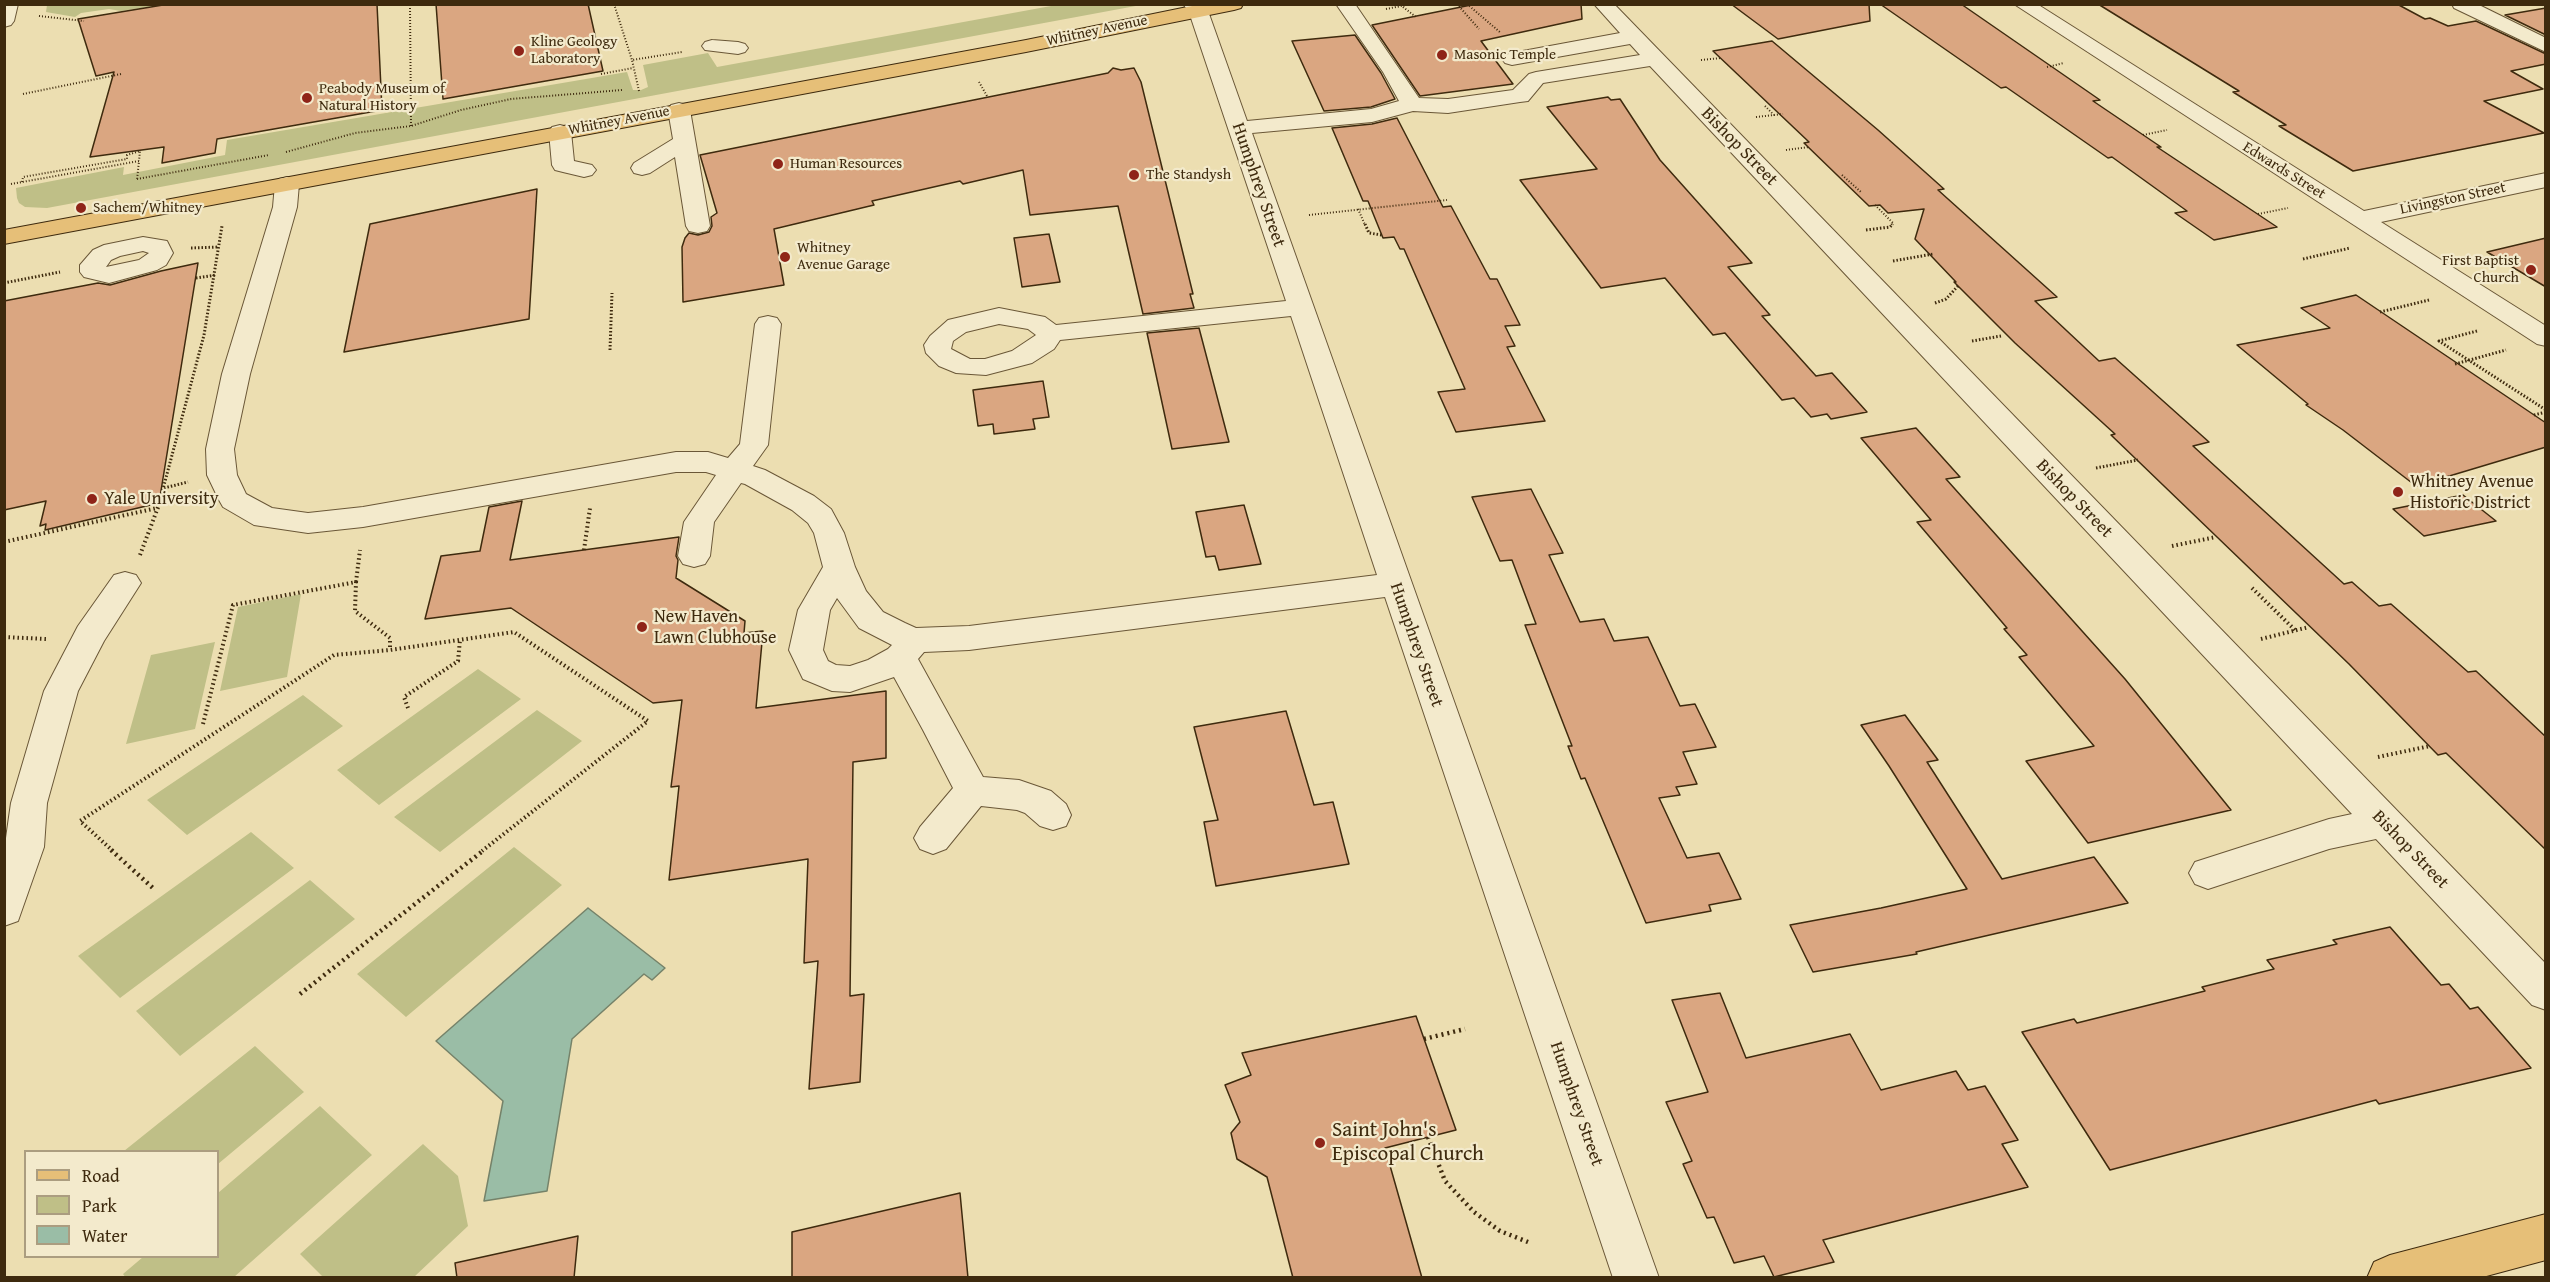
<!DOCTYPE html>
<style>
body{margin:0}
#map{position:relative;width:2550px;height:1282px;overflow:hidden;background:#ecdeb1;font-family:"Gentium Book Plus",serif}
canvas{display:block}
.frame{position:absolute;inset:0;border:6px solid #3e2a0e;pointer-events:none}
.legend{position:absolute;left:24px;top:1150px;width:195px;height:108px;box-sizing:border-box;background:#f3eacc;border:2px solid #ab9d80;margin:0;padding:8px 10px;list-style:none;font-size:18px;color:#3e2a0e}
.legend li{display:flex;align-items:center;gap:12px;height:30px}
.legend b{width:30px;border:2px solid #ab9d80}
</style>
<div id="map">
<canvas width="2550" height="1282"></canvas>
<div class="frame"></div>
<ul class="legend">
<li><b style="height:8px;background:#e6bf78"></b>Road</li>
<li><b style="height:16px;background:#bfbf87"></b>Park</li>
<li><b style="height:16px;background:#9abda6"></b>Water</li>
</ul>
</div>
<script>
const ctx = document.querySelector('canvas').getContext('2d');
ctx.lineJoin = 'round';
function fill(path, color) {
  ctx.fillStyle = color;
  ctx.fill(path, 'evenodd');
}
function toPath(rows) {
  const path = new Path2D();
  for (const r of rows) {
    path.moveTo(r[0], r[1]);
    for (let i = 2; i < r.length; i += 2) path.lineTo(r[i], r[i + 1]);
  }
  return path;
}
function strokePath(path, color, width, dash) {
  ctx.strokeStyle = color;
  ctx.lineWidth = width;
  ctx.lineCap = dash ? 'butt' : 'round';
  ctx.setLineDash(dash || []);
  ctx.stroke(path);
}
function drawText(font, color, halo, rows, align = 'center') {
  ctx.font = font + ' "Gentium Book Plus",serif';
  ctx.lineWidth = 4.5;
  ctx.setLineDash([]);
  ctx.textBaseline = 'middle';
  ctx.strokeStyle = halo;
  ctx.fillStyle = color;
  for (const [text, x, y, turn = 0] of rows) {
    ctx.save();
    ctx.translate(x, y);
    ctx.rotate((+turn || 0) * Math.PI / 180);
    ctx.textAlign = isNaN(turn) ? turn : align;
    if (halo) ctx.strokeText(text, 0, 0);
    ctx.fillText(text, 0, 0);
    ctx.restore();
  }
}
const green = toPath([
 [1062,4,1141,5,47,208,25,207,19,203,17,198,16,188,124,167,123,175,225,155,227,140,627,72,633,90,641,90,648,87,643,65,708,53,717,67],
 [47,5,47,4,160,5,121,11,109,9,81,13,75,17,46,12],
 [301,594,287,677,220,691,238,607],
 [215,642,195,729,126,744,151,655],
 [478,669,521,699,379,805,337,770],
 [303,695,343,726,187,835,147,800],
 [537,710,582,741,440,852,394,817],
 [251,832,294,868,120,998,78,956],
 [514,847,562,885,406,1017,357,974],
 [310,880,355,919,180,1056,136,1011],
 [255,1046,304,1092,218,1164,218,1152,124,1151],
 [320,1106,372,1155,234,1277,126,1278,123,1274,143,1257,218,1256,218,1193],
 [423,1144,458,1176,468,1226,414,1277,323,1277,300,1254]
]);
const water = toPath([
 [588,908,665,968,652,980,644,974,572,1039,547,1191,484,1201,503,1101,436,1041,588,908]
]);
const building = toPath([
 [169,4,377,4,382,110,217,139,215,153,162,163,164,147,90,157,114,72,96,76,78,19,169,4],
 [436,4,588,4,603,71,443,99,436,4],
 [1476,4,1581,4,1582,19,1481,41,1513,84,1420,96,1372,25,1476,4],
 [1731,4,1869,4,1870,21,1778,39,1731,4],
 [1880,4,1961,4,2100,100,2093,101,2161,147,2157,147,2277,227,2214,240,2175,213,2187,211,2112,157,2108,158,2006,87,2001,88,1880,4],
 [2098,4,2397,4,2425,19,2430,18,2448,26,2476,21,2546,54,2546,64,2511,71,2543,89,2484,101,2544,133,2353,171,2279,126,2286,125,2233,92,2239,91,2098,4],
 [2546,8,2546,35,2505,15,2546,8],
 [1355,35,1381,73,1395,99,1371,107,1324,111,1292,41,1355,35],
 [1772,41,1878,130,1944,189,1938,190,2057,297,2035,301,2099,361,2115,358,2209,442,2193,446,2344,584,2352,582,2379,606,2391,604,2468,672,2476,671,2546,737,2546,850,2446,753,2438,755,2349,664,2111,435,2115,434,2015,343,1954,282,1956,282,1915,239,1924,209,1888,213,1880,205,1869,206,1804,143,1809,142,1713,51,1772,41],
 [1113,68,1121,70,1134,68,1141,82,1193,294,1190,294,1194,308,1143,314,1118,206,1030,215,1023,170,963,184,960,181,872,201,874,205,774,229,784,285,683,302,682,247,685,238,689,233,698,235,709,232,712,226,711,217,717,213,700,155,1108,73,1113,68],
 [1608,97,1611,100,1620,99,1660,160,1752,263,1728,267,1770,315,1762,316,1816,376,1832,373,1867,412,1831,419,1827,414,1811,417,1794,398,1782,400,1725,333,1713,335,1665,278,1601,288,1520,180,1597,169,1547,107,1608,97],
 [1397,118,1443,207,1451,206,1490,279,1497,279,1520,325,1505,326,1515,346,1507,347,1545,421,1456,432,1438,392,1465,389,1404,249,1400,249,1394,237,1383,238,1368,201,1363,201,1332,128,1372,124,1397,118],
 [537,189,529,319,344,352,370,224,537,189],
 [1049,234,1060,282,1022,287,1014,238,1049,234],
 [2546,238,2546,287,2487,252,2546,238],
 [198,263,159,503,45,530,46,524,40,526,46,501,4,510,4,301,98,283,110,285,161,271,198,263],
 [2356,295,2546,423,2546,447,2416,486,2343,430,2306,405,2308,404,2237,345,2330,328,2301,308,2356,295],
 [1199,328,1229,442,1172,449,1147,333,1199,328],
 [1043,381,1049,417,1033,419,1035,429,994,434,993,424,978,426,973,390,1043,381],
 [1916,428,1960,477,1946,479,2125,679,2231,810,2088,843,2026,761,2094,746,2019,657,2027,655,2004,629,2007,628,1917,522,1931,520,1861,438,1916,428],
 [1531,489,1563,553,1549,555,1580,622,1604,619,1614,641,1648,637,1680,706,1695,704,1716,747,1683,752,1697,784,1676,787,1680,795,1659,798,1687,858,1719,853,1741,899,1709,905,1711,911,1646,923,1585,778,1581,779,1568,746,1572,746,1525,625,1536,624,1512,560,1500,561,1472,497,1531,489],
 [2463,495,2496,521,2424,536,2393,509,2463,495],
 [522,501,510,560,679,537,676,556,678,560,676,578,745,621,744,633,763,631,756,708,886,691,886,758,853,762,850,996,864,994,860,1082,809,1089,818,961,804,963,808,859,669,880,679,786,671,787,682,700,653,703,511,608,425,619,441,556,480,551,489,507,522,501],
 [1244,505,1261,564,1219,570,1215,556,1206,557,1196,512,1244,505],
 [1286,711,1314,805,1333,802,1349,864,1216,886,1204,822,1218,820,1194,727,1286,711],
 [1905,715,1938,760,1927,762,2002,879,2094,857,2128,903,1916,952,1917,954,1813,972,1790,925,1881,908,1967,889,1889,766,1861,725,1905,715],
 [2390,927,2441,985,2449,984,2470,1009,2478,1007,2531,1068,2379,1104,2376,1100,2110,1170,2022,1032,2074,1019,2077,1023,2205,991,2202,987,2274,969,2267,960,2337,944,2333,940,2390,927],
 [1720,993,1746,1058,1850,1034,1881,1090,1956,1071,1968,1090,1985,1086,2018,1140,2002,1144,2028,1187,1823,1240,1834,1262,1774,1277,1764,1256,1734,1263,1714,1217,1707,1218,1683,1164,1692,1161,1666,1102,1708,1092,1672,1000,1720,993],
 [1416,1016,1456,1130,1385,1148,1422,1278,1293,1278,1267,1177,1237,1159,1231,1133,1240,1122,1225,1085,1251,1075,1242,1053,1416,1016],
 [960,1193,968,1278,792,1278,792,1232,960,1193],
 [578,1236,574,1278,457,1278,455,1263,578,1236]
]);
const pathFar3 = toPath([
 [614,4,632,60],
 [1457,4,1479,29],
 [1467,4,1501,33],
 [410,5,411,126],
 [1403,7,1416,17],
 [1386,9,1411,4],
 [39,16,84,21],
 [1701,60,1721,58],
 [2047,67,2064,63],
 [601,74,633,68],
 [979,82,987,96],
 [639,91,632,60,682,52],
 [23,94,121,74],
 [1765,106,1774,115],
 [1756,117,1783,114],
 [2143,135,2167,130],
 [1786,150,1809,147],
 [286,152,355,133,411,126,461,110,511,99,622,90],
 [1842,175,1861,192],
 [137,179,269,155],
 [22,182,23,177,127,159,127,155,140,151,139,161],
 [11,184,139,161,137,180],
 [1875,205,1893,223,1891,225],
 [1358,209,1365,225],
 [2258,214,2288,208],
 [1309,215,1447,200]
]);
const pathFar2 = toPath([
 [1365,224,1369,233,1382,235],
 [1866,230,1890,227,1893,224],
 [191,248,219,247],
 [2303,259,2350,248],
 [1893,261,1933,254],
 [196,278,216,275],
 [4,283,60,272],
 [1935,303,1946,299,1958,286],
 [2380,312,2429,300],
 [2477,331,2439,341,2546,410],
 [1972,341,2001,336],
 [610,350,612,293],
 [2455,364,2506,350],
 [2534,415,2546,412],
 [2096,468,2138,460],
 [164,488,188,482],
 [159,504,204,335,222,226]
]);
const pathFar1 = toPath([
 [4,542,157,508],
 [2172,546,2216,537],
 [584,550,590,508],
 [140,555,160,502],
 [356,582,360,550],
 [2252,588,2295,630],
 [4,637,46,639],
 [2261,639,2309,627],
 [408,708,404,697,458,661,460,640],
 [203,724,233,605,356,582,355,611,390,638,390,650],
 [2378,757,2430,746],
 [113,851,80,821,334,655,390,650,514,632,648,721,482,851]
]);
const path = toPath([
 [111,850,154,889],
 [300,994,484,850],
 [1424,1039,1465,1029],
 [1428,1137,1445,1181,1474,1212,1500,1231,1528,1242]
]);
const minor = toPath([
 [4,4,18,4,14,21,11,25,4,27,4,4],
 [1183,4,1203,4,1208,11,1247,121,1371,109,1399,101,1383,72,1336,4,1355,4,1419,98,1448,99,1513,90,1529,74,1536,72,1640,55,1630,44,1512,65,1505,63,1502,59,1505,55,1512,53,1620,33,1594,4,1614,4,2546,964,2546,1010,2532,1005,2376,839,2329,849,2208,889,2195,884,2189,873,2195,862,2329,819,2352,814,1650,66,1543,83,1528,101,1520,102,1448,113,1413,111,1372,122,1252,133,1659,1278,1613,1278,1385,597,969,650,924,652,918,659,983,777,1019,780,1051,791,1066,804,1071,815,1066,826,1053,830,1040,826,1025,813,1017,810,981,806,946,849,933,854,920,849,914,838,920,827,953,788,923,730,894,677,850,692,832,691,803,679,789,650,798,610,823,567,814,533,808,523,792,510,745,484,741,483,714,522,710,556,705,564,694,567,683,564,678,556,684,522,716,475,706,472,676,472,363,527,308,533,254,525,223,507,219,500,207,475,206,449,222,374,273,207,275,184,279,179,287,177,295,179,299,184,297,207,250,374,234,449,237,475,246,494,272,508,308,513,363,507,676,452,708,452,728,458,740,444,755,324,759,318,768,316,777,318,781,324,768,445,753,466,765,470,814,496,831,509,844,533,855,567,866,591,883,612,905,623,916,628,969,626,1377,575,1291,316,1060,340,1054,349,1032,363,986,375,956,373,939,366,926,353,924,345,930,336,948,320,999,308,1045,317,1056,325,1286,301,1196,33,1189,12,1183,4],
 [999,324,1028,329,1036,335,1012,351,985,359,970,359,951,349,953,341,966,332,999,324],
 [837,598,859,628,892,645,888,649,868,660,850,666,836,665,828,661,823,650,830,610,837,598],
 [2014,4,2037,4,2364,211,2546,173,2546,187,2381,222,2546,326,2546,346,2537,344,2014,4],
 [2452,4,2477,4,2546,38,2546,52,2454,8,2452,4],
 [712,40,738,42,745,44,748,48,745,52,738,54,705,50,702,46,705,42,712,40],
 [679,103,687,105,690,110,710,226,707,231,698,233,689,231,686,226,675,157,650,173,642,175,634,173,631,168,634,163,673,139,668,110,671,105,679,103],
 [560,125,568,127,571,132,574,161,592,165,596,170,592,175,584,177,563,172,555,170,552,165,549,132,552,127,560,125],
 [143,237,167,241,173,253,166,265,157,270,109,283,84,277,80,272,80,265,93,250,104,245,143,237],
 [143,251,149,253,139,260,106,267,111,260,120,256,143,251],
 [125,572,136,575,141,583,104,641,78,691,47,803,44,847,18,921,4,926,4,852,11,803,44,691,78,626,114,575,125,572]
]);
const major = toPath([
 [1202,4,1243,4,1241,8,1234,10,1026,52,4,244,4,230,1026,40,1202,4],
 [2546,1214,2546,1260,2479,1278,2367,1278,2374,1262,2390,1255,2546,1214]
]);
const markers = [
 [519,51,6,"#8f2418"],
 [1442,55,6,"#8f2418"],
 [307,98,6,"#8f2418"],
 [778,164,6,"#8f2418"],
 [1134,175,6,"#8f2418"],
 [81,208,6,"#8f2418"],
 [785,257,6,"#8f2418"],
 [2531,270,6,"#8f2418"],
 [2398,492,6,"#8f2418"],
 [92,499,6,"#8f2418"],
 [642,627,6,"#8f2418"],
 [1320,1143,6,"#8f2418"]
];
const farStreetnames = [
 ["Whitney Avenue",1097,31,-12],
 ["Whitney Avenue",619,121,-11],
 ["Edwards Street",2284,171,32],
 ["Livingston Street",2453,199,-12]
];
const farPoinames = [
 ["Kline Geology",531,42],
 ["Laboratory",531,59],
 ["Masonic Temple",1454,55],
 ["Peabody Museum of",319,89],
 ["Natural History",319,106],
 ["Human Resources",790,164],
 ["The Standysh",1146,175],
 ["Sachem/Whitney",93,208],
 ["Whitney",797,248],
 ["Avenue Garage",797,265],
 ["First Baptist",2519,261,"right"],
 ["Church",2519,278,"right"]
];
const streetNames = [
 ["Bishop Street",1739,147,46],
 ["Humphrey Street",1258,185,71],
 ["Bishop Street",2074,499,46],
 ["Humphrey Street",1416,645,71],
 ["Bishop Street",2410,850,46],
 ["Humphrey Street",1576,1104,71]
];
const poiNames = [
 ["Whitney Avenue",2410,482],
 ["Historic District",2410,503],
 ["Yale University",104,499],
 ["New Haven",654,617],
 ["Lawn Clubhouse",654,638]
];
const nearPoinames = [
 ["Saint John's",1332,1131],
 ["Episcopal Church",1332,1155]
];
fill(green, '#bfbf87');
fill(water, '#9abda6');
strokePath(water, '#758269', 1.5);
fill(building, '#daa681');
strokePath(building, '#3e2a0e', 1.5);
strokePath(minor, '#6a5737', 2);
strokePath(major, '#3e2a0e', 2);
strokePath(pathFar3, '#3e2a0e', 2, [1, 2]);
strokePath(pathFar2, '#3e2a0e', 3, [1.5, 2]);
strokePath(pathFar1, '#3e2a0e', 4, [1.5, 3]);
strokePath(path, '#3e2a0e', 4.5, [2, 4]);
fill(minor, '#f3eacc');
fill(major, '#e6bf78');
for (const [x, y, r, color] of markers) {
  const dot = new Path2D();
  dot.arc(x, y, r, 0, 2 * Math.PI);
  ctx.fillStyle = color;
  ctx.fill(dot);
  strokePath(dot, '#f3eacc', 2);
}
drawText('15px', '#3e2a0e', '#f3eacc', farStreetnames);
drawText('15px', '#3e2a0e', '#f3eacc', farPoinames, 'left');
drawText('18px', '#3e2a0e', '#f3eacc', streetNames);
drawText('18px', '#3e2a0e', '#f3eacc', poiNames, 'left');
drawText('21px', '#3e2a0e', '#f3eacc', nearPoinames, 'left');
</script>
